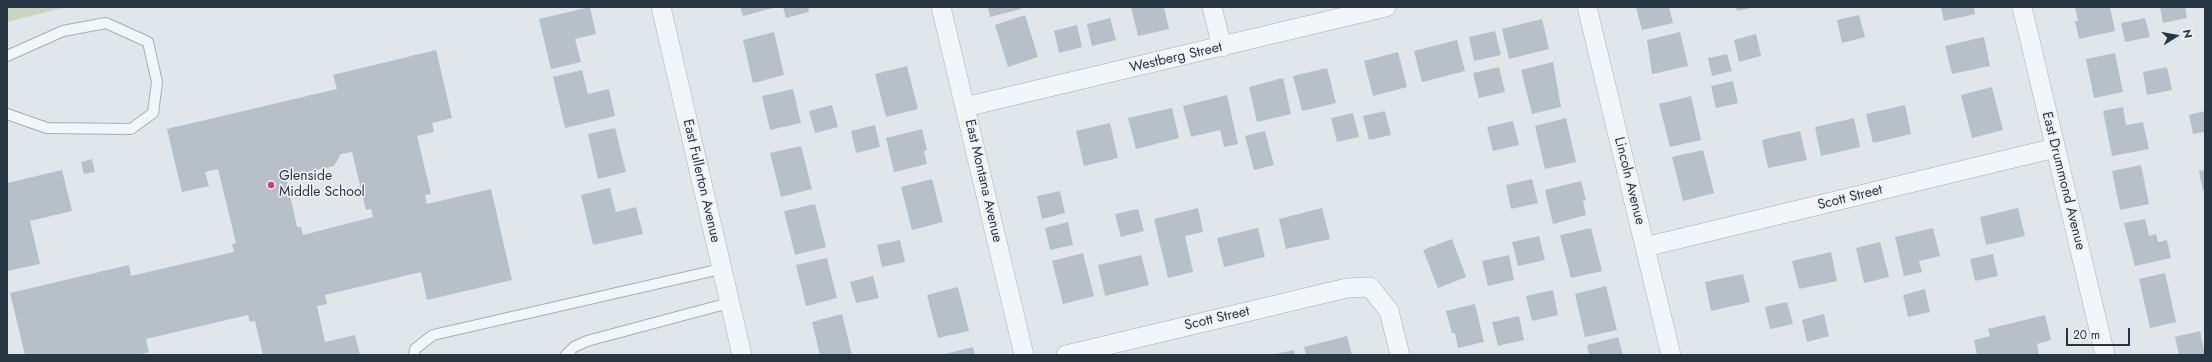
<!DOCTYPE html>
<style>
body{margin:0}
#map{position:relative;width:2212px;height:362px;overflow:hidden;background:#e0e6ea;font-family:Jost,sans-serif}
canvas{display:block}
.frame{position:absolute;inset:0;border:8px solid #273643;pointer-events:none}
.north{position:absolute;left:2156px;top:16px;width:40px;height:40px;-webkit-text-stroke:3px #f0f4f8;paint-order:stroke;rotate:79deg;font-size:11px;font-weight:700;line-height:16px;text-align:center;color:#273643}
.north::after{content:'';display:block;margin:auto;width:14px;height:18px;background:#273643;clip-path:polygon(50% 0,100% 100%,50% 72%,0 100%)}
.scale{position:absolute;left:2066px;top:328px;width:64px;height:18px;box-sizing:border-box;border:2px solid #273643;border-top:0;padding-left:5px;font-size:12px;line-height:14px;white-space:nowrap;color:#273643;-webkit-text-stroke:3px #f0f4f8;paint-order:stroke}
</style>
<div id="map">
<canvas width="2212" height="362"></canvas>
<div class="frame"></div>
<div class="north">N</div>
<div class="scale">20 m</div>
</div>
<script>
const ctx = document.querySelector('canvas').getContext('2d');
ctx.lineJoin = 'round';
function fill(path, color) {
  ctx.fillStyle = color;
  ctx.fill(path, 'evenodd');
}
function toPath(rows) {
  const path = new Path2D();
  for (const r of rows) {
    path.moveTo(r[0], r[1]);
    for (let i = 2; i < r.length; i += 2) path.lineTo(r[i], r[i + 1]);
  }
  return path;
}
function strokePath(path, color, width, dash) {
  ctx.strokeStyle = color;
  ctx.lineWidth = width;
  ctx.lineCap = dash ? 'butt' : 'round';
  ctx.setLineDash(dash || []);
  ctx.stroke(path);
}
function drawText(font, color, halo, rows, align = 'center') {
  ctx.font = font + ' Jost,sans-serif';
  ctx.lineWidth = 3;
  ctx.setLineDash([]);
  ctx.textBaseline = 'middle';
  ctx.strokeStyle = halo;
  ctx.fillStyle = color;
  for (const [text, x, y, turn = 0] of rows) {
    ctx.save();
    ctx.translate(x, y);
    ctx.rotate((+turn || 0) * Math.PI / 180);
    ctx.textAlign = isNaN(turn) ? turn : align;
    if (halo) ctx.strokeText(text, 0, 0);
    ctx.fillText(text, 0, 0);
    ctx.restore();
  }
}
const green = toPath([
 [7,7,66,7,7,22]
]);
const building = toPath([
 [590,7,596,34,575,39,581,62,551,69,539,19],
 [740,7,773,7,773,8,743,16],
 [783,7,808,7,809,12,786,18],
 [988,7,1021,7,1021,9,990,17],
 [1131,7,1164,7,1169,29,1138,36],
 [1636,7,1669,7,1673,23,1642,30],
 [1736,7,1750,7,1750,8,1737,11],
 [1941,7,1974,7,1975,14,1944,21],
 [2075,7,2110,7,2115,31,2079,39,2075,21,2078,21],
 [2160,7,2185,7,2187,18,2163,23],
 [1025,15,1038,57,1008,67,995,25],
 [1859,15,1865,37,1842,43,1837,20],
 [1110,18,1116,40,1092,46,1087,24],
 [2145,18,2150,37,2125,42,2121,23],
 [1542,19,1549,49,1509,59,1502,29],
 [1077,25,1082,47,1059,53,1054,31],
 [1495,31,1501,55,1474,61,1469,37],
 [774,32,784,75,753,83,743,40],
 [1680,32,1688,66,1652,74,1647,40],
 [1756,34,1761,56,1739,62,1734,40],
 [1984,37,1990,66,1952,74,1945,46],
 [1457,40,1465,71,1422,82,1414,51],
 [436,50,452,118,432,123,434,132,417,136,431,194,425,195,427,204,491,189,512,280,427,300,421,272,325,295,327,304,317,306,325,342,355,335,360,355,263,355,255,321,250,322,248,315,146,339,149,352,138,355,25,355,10,293,129,265,131,276,234,252,232,244,236,243,218,169,205,172,209,186,182,192,167,129,337,89,333,75],
 [352,152,366,210,371,209,373,217,303,235,301,227,297,227,286,177,334,166,341,154],
 [1398,52,1407,87,1373,96,1364,61],
 [2115,53,2123,92,2094,98,2086,59],
 [1727,54,1732,71,1712,76,1708,58],
 [1553,62,1561,107,1532,114,1521,70],
 [907,66,918,109,886,117,875,74],
 [1499,67,1505,92,1479,98,1473,73],
 [2167,67,2172,90,2147,95,2143,72],
 [1327,68,1336,103,1302,111,1293,76],
 [582,70,588,94,609,89,615,116,565,128,553,77],
 [1283,78,1291,114,1257,122,1249,87],
 [1733,81,1738,103,1716,108,1711,86],
 [1992,87,2003,130,1972,138,1961,95],
 [793,89,801,123,770,130,762,96],
 [1227,95,1238,144,1224,147,1220,130,1191,137,1183,106],
 [1691,96,1701,140,1670,147,1659,104],
 [832,105,838,127,815,133,809,111],
 [1905,105,1911,134,1873,143,1866,114],
 [2123,107,2126,125,2143,122,2149,149,2112,156,2103,111],
 [1172,108,1179,138,1136,149,1128,118],
 [1385,111,1391,135,1369,140,1363,116],
 [2205,111,2205,132,2193,134,2189,115],
 [1353,113,1359,137,1337,142,1331,118],
 [1566,118,1576,162,1545,169,1535,126],
 [1854,118,1860,147,1821,156,1815,127],
 [1513,121,1519,145,1493,151,1487,127],
 [1110,123,1118,158,1084,166,1076,131],
 [875,125,880,147,856,153,851,131],
 [615,128,626,172,598,179,588,134],
 [922,129,927,150,924,151,927,164,894,172,886,138],
 [1265,131,1274,165,1254,170,1245,136],
 [1800,131,1807,160,1768,168,1762,140],
 [801,146,812,189,781,197,770,153],
 [1703,150,1714,193,1683,201,1672,157],
 [92,159,95,172,84,174,81,162],
 [2141,165,2149,204,2120,210,2112,171],
 [62,170,72,211,30,221,40,264,7,271,7,183],
 [2205,170,2205,190,2203,191,2199,171],
 [932,179,943,222,912,230,901,187],
 [1532,179,1538,203,1511,209,1506,185],
 [1581,181,1586,200,1583,201,1586,215,1553,224,1545,190],
 [610,188,616,212,636,207,643,234,593,245,581,195],
 [1060,191,1065,213,1042,219,1037,196],
 [815,204,826,247,795,255,784,211],
 [1198,208,1203,232,1185,236,1193,272,1168,278,1154,219],
 [1322,208,1330,239,1286,249,1279,219],
 [2018,208,2025,236,1986,245,1980,217],
 [1138,209,1144,231,1121,237,1115,214],
 [2145,219,2149,236,2156,234,2158,242,2167,240,2171,258,2135,266,2124,223],
 [1068,222,1073,245,1050,250,1045,228],
 [1258,228,1265,257,1224,267,1217,238],
 [1591,228,1602,271,1571,278,1560,235],
 [1933,228,1940,256,1919,261,1922,272,1904,276,1895,237],
 [1539,236,1545,260,1518,266,1512,242],
 [1452,239,1466,277,1438,288,1423,250],
 [900,240,905,262,882,267,877,245],
 [1880,242,1889,277,1864,283,1856,248],
 [1831,252,1837,281,1799,289,1792,261],
 [1083,253,1094,296,1063,304,1052,261],
 [1993,254,1998,276,1975,281,1970,259],
 [1141,255,1149,285,1105,296,1098,265],
 [1509,255,1514,280,1488,286,1482,261],
 [827,258,837,298,806,306,796,265],
 [2165,273,2176,322,2150,328,2139,279],
 [1743,274,1750,302,1711,311,1705,282],
 [873,276,879,298,856,303,850,282],
 [1606,286,1617,330,1585,337,1575,294],
 [958,287,969,331,938,338,927,295],
 [1925,289,1930,312,1908,317,1903,295],
 [1553,290,1558,315,1532,321,1526,296],
 [1787,302,1793,324,1770,329,1765,307],
 [1475,304,1484,342,1458,348,1455,333,1452,333,1446,311],
 [842,314,852,355,820,355,812,322],
 [1824,314,1829,336,1807,342,1802,320],
 [2045,315,2051,340,2037,344,2039,355,1977,355,1974,340,1990,336,1988,329],
 [1519,316,1524,340,1498,346,1492,322],
 [2200,331,2205,355,2179,355,2175,337],
 [1347,336,1352,355,1306,355,1304,347],
 [1618,337,1623,355,1589,355,1587,345],
 [973,347,975,355,945,355,945,354],
 [1294,350,1295,355,1275,355,1275,354]
]);
const service = toPath([
 [7,56,63,31,106,23,148,42,157,82,153,113,131,129,47,128,7,114],
 [414,355,415,349,433,335,721,269],
 [566,355,574,347,587,341,729,303]
]);
const minor = toPath([
 [661,7,742,355],
 [941,7,1024,355],
 [1212,7,1222,47],
 [1587,7,1671,355],
 [2022,7,2105,355],
 [965,107,1386,7],
 [1645,247,2055,148],
 [1066,355,1347,288,1370,287,1389,311,1400,355]
]);
const markers = [
 [271,185,4,"#d93c6c"]
];
const streetNames = [
 ["Westberg Street",1176,58,-13],
 ["East Fullerton Avenue",701,181,77],
 ["East Montana Avenue",983,181,77],
 ["Lincoln Avenue",1629,181,76],
 ["East Drummond Avenue",2063,181,76],
 ["Scott Street",1850,198,-14],
 ["Scott Street",1217,319,-13]
];
const poiNames = [
 ["Glenside",279,177],
 ["Middle School",279,193]
];
fill(green, '#c9d5c1');
fill(building, '#b7c0c8');
strokePath(service, '#a5aeb5', 12);
strokePath(minor, '#a5aeb5', 20);
strokePath(service, '#f3f6f8', 10);
strokePath(minor, '#f3f6f8', 19);
for (const [x, y, r, color] of markers) {
  const dot = new Path2D();
  dot.arc(x, y, r, 0, 2 * Math.PI);
  ctx.fillStyle = color;
  ctx.fill(dot);
  strokePath(dot, '#f0f4f8', 1.5);
}
drawText('14px', '#273643', '#f0f4f8', streetNames);
drawText('14px', '#273643', '#f0f4f8', poiNames, 'left');
</script>
